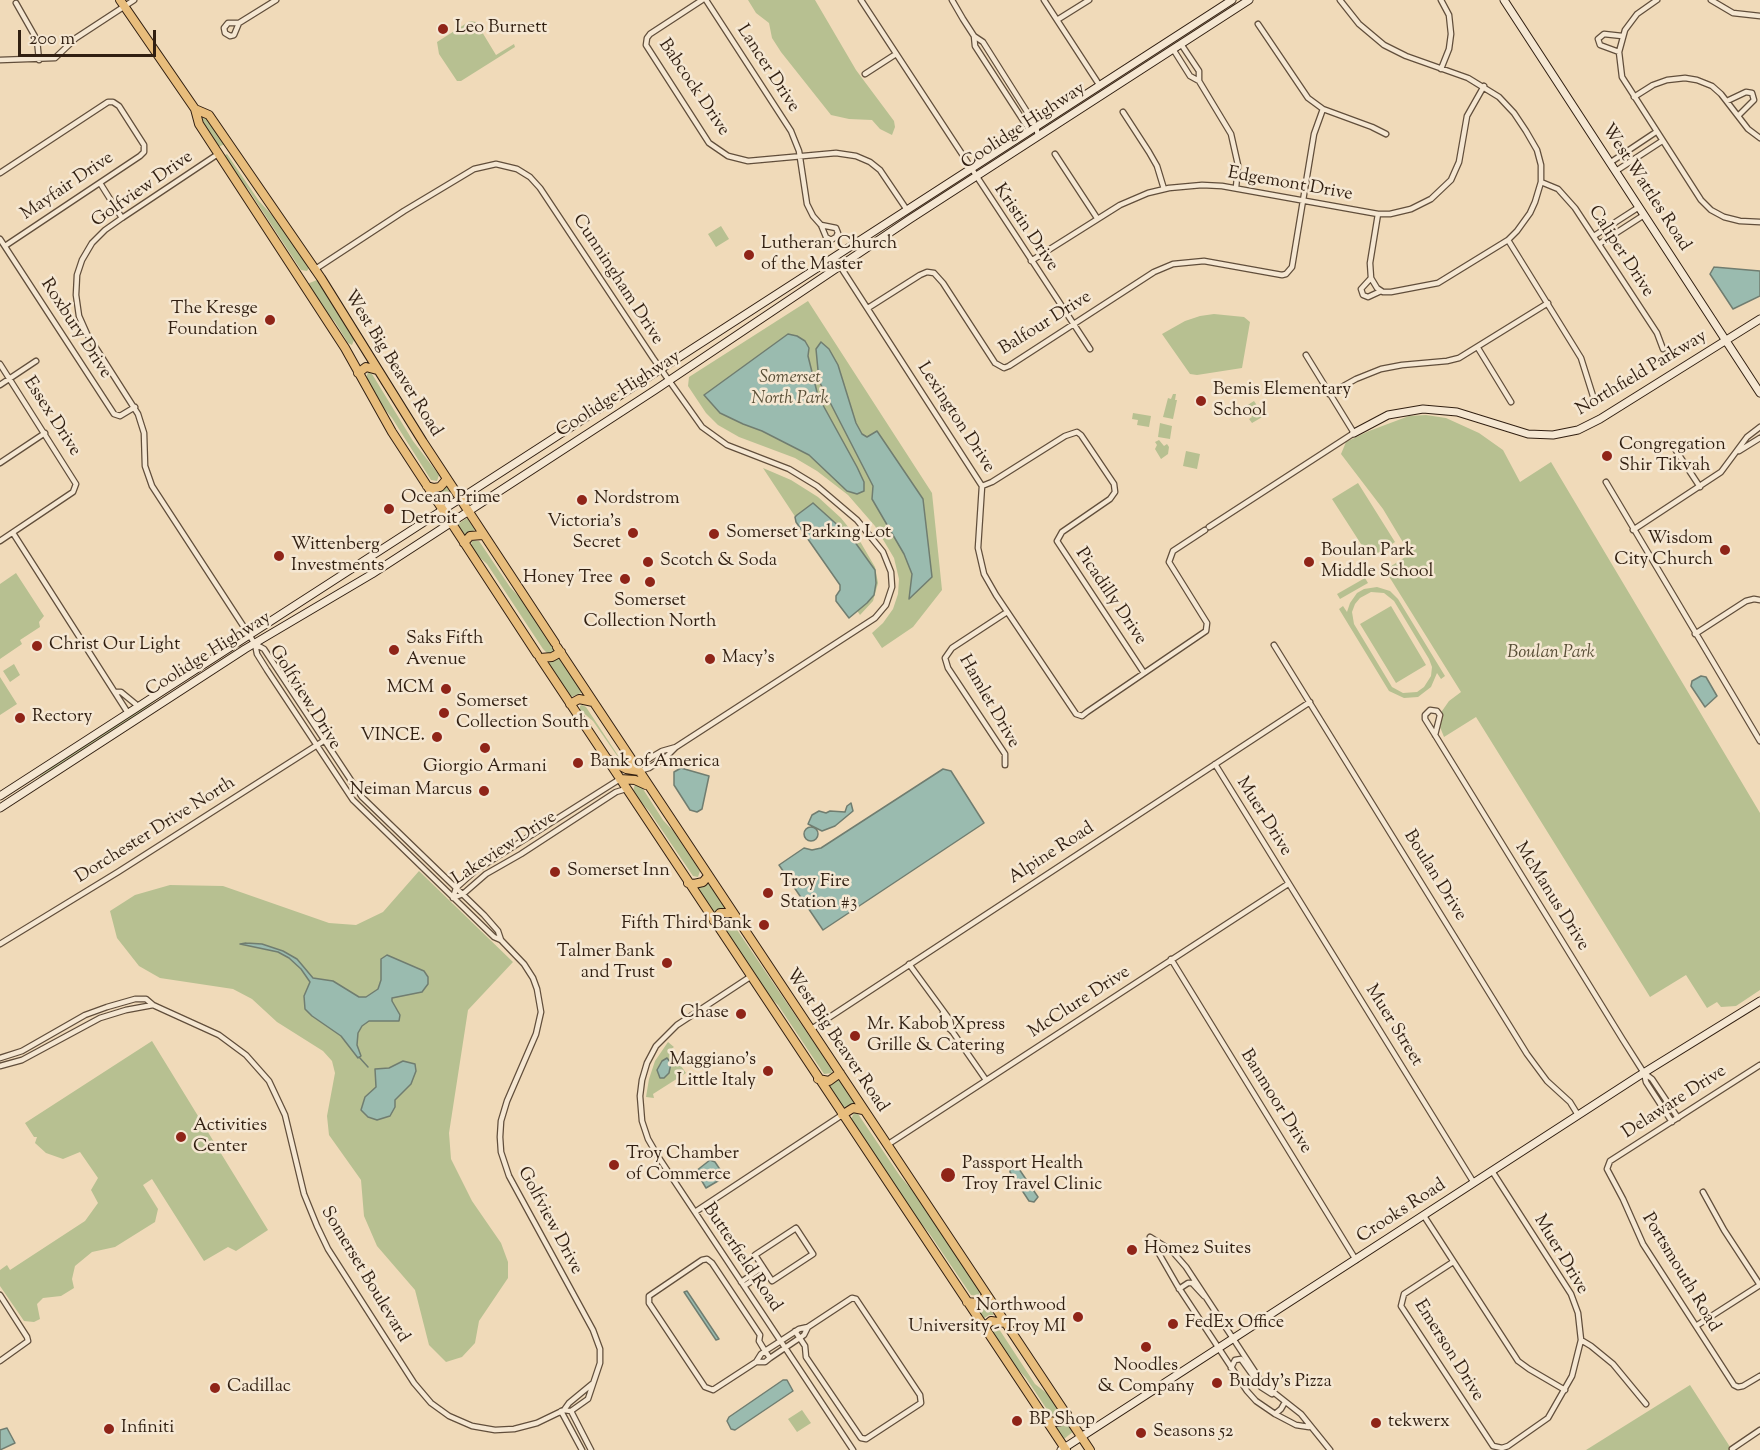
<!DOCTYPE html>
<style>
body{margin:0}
#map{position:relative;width:1760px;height:1450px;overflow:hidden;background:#f0dab9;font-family:"Sorts Mill Goudy",serif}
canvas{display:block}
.scale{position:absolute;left:18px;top:30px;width:138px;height:27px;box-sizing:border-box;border:3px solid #311f11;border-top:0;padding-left:8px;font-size:18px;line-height:21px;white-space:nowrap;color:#311f11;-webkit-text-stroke:4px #f5e7d2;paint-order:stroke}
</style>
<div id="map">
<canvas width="1760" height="1450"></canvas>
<div class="scale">200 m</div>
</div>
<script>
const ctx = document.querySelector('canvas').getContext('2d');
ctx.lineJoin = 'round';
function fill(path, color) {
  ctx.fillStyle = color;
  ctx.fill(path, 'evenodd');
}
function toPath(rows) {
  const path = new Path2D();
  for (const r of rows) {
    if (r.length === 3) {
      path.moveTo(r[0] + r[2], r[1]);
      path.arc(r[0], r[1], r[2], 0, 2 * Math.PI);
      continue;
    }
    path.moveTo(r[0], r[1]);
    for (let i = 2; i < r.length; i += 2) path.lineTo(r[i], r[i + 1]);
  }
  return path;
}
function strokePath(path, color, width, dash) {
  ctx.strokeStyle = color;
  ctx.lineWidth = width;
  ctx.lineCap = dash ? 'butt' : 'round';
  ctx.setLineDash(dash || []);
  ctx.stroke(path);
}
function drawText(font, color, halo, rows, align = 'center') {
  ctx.font = font + ' "Sorts Mill Goudy",serif';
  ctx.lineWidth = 5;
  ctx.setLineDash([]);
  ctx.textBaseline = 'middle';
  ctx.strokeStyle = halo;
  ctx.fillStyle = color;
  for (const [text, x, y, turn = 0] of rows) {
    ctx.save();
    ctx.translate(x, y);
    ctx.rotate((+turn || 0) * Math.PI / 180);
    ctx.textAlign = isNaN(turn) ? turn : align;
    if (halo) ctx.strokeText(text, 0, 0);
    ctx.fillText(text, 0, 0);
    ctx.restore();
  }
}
const green = toPath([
 [748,0,815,0,856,70,894,121,895,127,892,135,880,129,872,120,849,119,831,115,781,52,772,38,769,23,756,13],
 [470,21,476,22,496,55,514,44,515,47,461,81,457,81,439,54,437,42],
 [206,116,225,144,218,147,200,120],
 [227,154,259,201,280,224,309,268,307,271,301,270,248,189,238,179,223,156],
 [721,226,729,239,716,247,708,234],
 [317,280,354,340,352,345,348,343,335,322,324,310,307,284],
 [808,301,932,493,942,590,913,627,882,648,872,633,883,623,893,609,898,594,899,579,894,558,875,526,848,495,817,471,795,458,739,437,718,425,706,413,688,386,689,377],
 [1214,314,1244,317,1250,322,1242,368,1197,375,1190,374,1162,334,1185,321,1200,316],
 [368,372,372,374,413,441,439,475,437,481,431,480,392,418,383,407,366,378],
 [1173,394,1176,394,1175,400,1177,400,1173,419,1163,417,1168,398,1171,399],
 [1254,401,1264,416,1252,423,1249,419,1252,417,1246,406],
 [1133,413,1151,416,1149,427,1137,425,1138,420,1132,419],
 [1426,415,1446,418,1479,433,1503,450,1520,482,1551,462,1760,813,1760,990,1736,1006,1721,1007,1717,1002,1707,1008,1686,975,1650,997,1476,717,1444,737,1440,727,1442,711,1449,701,1461,692,1385,570,1410,554,1383,509,1341,454,1346,442,1369,431,1409,416],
 [1160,423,1172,426,1170,439,1158,437],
 [1159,440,1164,446,1167,444,1169,447,1168,454,1161,459,1155,449,1157,445,1155,442],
 [1186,451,1200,454,1197,469,1183,466],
 [763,468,791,480,818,497,841,518,861,543,875,567,878,583,873,601,860,615],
 [1358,483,1395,542,1370,558,1332,499],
 [446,486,453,497,444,504,435,491],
 [467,518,475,530,464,535,458,524],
 [472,541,479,541,510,587,520,598,554,650,551,654,548,654,543,649,487,564,476,554,471,546],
 [16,573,44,616,39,622,40,627,20,640,22,644,0,659,0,584],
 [1365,578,1368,583,1340,599,1337,594],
 [1377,587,1390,591,1398,599,1445,676,1441,679,1437,673,1431,687,1418,697,1404,698,1389,691,1339,609,1343,606,1347,612,1350,603,1357,593,1364,589],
 [1371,592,1384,593,1394,601,1429,659,1432,667,1431,676,1424,687,1417,692,1403,693,1392,687,1354,624,1352,612,1355,604,1360,598],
 [1391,606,1426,665,1396,683,1360,624],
 [558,657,582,692,581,693,571,697,548,662],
 [14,664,20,675,10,682,3,671],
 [0,677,17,704,0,715],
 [177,685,131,719,40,778,40,776,78,748],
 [582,705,586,707,619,757,630,764,629,766,620,760,593,721,580,710,580,706],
 [635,784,639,785,643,789,663,820,674,832,700,871,698,877,693,876,649,811,638,799,633,791],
 [419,871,513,962,468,1010,449,1133,451,1159,472,1201,501,1243,508,1262,508,1278,479,1321,475,1343,462,1357,446,1362,429,1345,415,1290,377,1246,364,1216,361,1180,329,1135,327,1116,335,1073,332,1061,323,1051,277,1022,252,999,233,989,160,978,139,966,117,938,110,911,135,895,170,885,223,886,329,923,356,925,383,912],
 [708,883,725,908,714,913,697,888],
 [723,918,729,918,831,1068,832,1073,824,1074,778,1005,767,994,720,925],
 [152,1041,268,1230,236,1251,228,1247,204,1261,152,1179,143,1185,158,1209,155,1222,115,1247,92,1252,75,1266,72,1279,74,1288,61,1296,43,1298,37,1304,40,1319,34,1322,24,1321,0,1286,0,1270,7,1265,10,1270,85,1221,98,1203,91,1190,98,1178,80,1152,63,1159,46,1153,35,1143,37,1137,34,1137,25,1123],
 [668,1042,674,1047,670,1050,686,1073,653,1094,654,1098,646,1097,649,1079,655,1061],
 [839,1079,854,1103,843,1108,827,1085],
 [854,1113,858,1114,900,1176,911,1189,980,1291,979,1296,971,1295,929,1233,919,1221,851,1119],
 [986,1302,994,1315,989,1315,983,1319,976,1308],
 [994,1326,999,1329,1035,1384,1049,1395,1059,1410,1058,1415,1050,1414,1026,1378,1015,1366,993,1333],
 [1690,1385,1732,1450,1586,1450],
 [802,1410,811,1423,797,1432,788,1419],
 [1066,1421,1074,1431,1064,1439,1055,1426]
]);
const water = toPath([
 [1714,267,1760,271,1760,296,1733,309,1710,274,1714,267],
 [788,334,797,336,805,341,809,348,808,356,818,396,857,467,864,482,864,491,857,494,847,491,809,455,762,431,743,424,720,413,704,395,788,334],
 [821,342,829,349,838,365,856,423,862,434,867,437,877,431,923,499,932,577,909,599,912,574,904,554,872,499,873,486,819,381,816,349,821,342],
 [813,503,852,538,875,570,876,583,874,595,867,603,849,618,836,601,836,596,840,590,840,585,796,522,795,517,797,515,813,503],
 [1701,676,1706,677,1717,696,1705,707,1691,686,1692,681,1701,676],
 [681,768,709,776,702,809,697,812,690,810,674,785,674,772,681,768],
 [943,769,951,771,984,823,823,930,779,865,804,848,812,850,821,848,943,769],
 [851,803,853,811,835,826,822,831,808,824,812,815,819,811,826,813,830,811,845,812,847,806,851,803],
 [811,834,7],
 [246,943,262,944,283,951,297,959,313,978,333,981,359,997,366,997,378,989,381,980,381,959,387,955,424,971,428,977,428,984,422,992,392,998,392,1001,400,1015,399,1021,369,1021,362,1026,358,1033,357,1045,361,1056,358,1058,341,1036,312,1016,305,1009,304,996,310,982,301,969,289,958,278,952,240,944,246,943],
 [667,1058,671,1063,669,1073,664,1078,660,1078,657,1070,662,1061,667,1058],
 [403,1061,415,1064,416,1071,411,1084,395,1100,395,1107,390,1116,377,1120,368,1117,361,1110,365,1097,376,1087,375,1069,389,1068,403,1061],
 [710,1160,715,1162,723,1174,723,1178,706,1188,696,1171,710,1160],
 [1014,1166,1017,1166,1038,1197,1034,1202,1029,1201,1010,1172,1010,1169,1014,1166],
 [687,1291,719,1339,716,1340,684,1292,687,1291],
 [783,1380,787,1380,793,1391,735,1430,731,1429,727,1421,729,1417,783,1380],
 [7,1428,15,1443,0,1450,0,1430,7,1428]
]);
const stream = toPath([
 [359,1057,368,1067]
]);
const street = toPath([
 [702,0,650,34,647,38,646,45,709,143,728,156,748,161,836,153,856,156,870,162,880,170,907,210],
 [706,0,791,131,799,151,807,204,813,216,821,225,826,237,831,240,836,237,838,233,836,228,821,225],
 [861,0,1090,349],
 [952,0,963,19,974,36,983,42,1036,126,1038,136],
 [1044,0,1100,86],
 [1340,0,1359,24,1384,45,1406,56,1468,78,1499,97,1514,113,1526,131,1537,150,1541,165,1541,182,1535,202,1530,213,1517,231,1508,240,1438,283,1391,292,1383,292,1377,288,1371,278,1370,263,1378,214],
 [1441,0,1449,15,1451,34,1449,49,1441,69],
 [1657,0,1637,14,1625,30,1619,52,1622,77,1701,200,1711,210,1724,217,1740,221,1760,222],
 [1711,0,1733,13,1760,16],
 [16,3,37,40,39,60],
 [1057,20,1089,0],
 [239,23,234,35,230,36,225,33,224,28,228,23,239,23,276,0],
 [1258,24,1308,98,1323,109,1372,127,1386,134],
 [974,36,975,46,1030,131],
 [1181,44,1199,71,1199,81,1231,134,1238,165,1236,188],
 [1173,49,1190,76,1199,81],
 [1619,52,1600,45,1598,39,1604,34,1622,36],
 [0,60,55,58,76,38,134,0],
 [865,74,896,54],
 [1634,97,1653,85,1667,80,1685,78,1697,80,1712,86,1721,94,1748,129,1760,138],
 [1727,101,1746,92,1752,93,1754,100,1738,116],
 [1123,112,1149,152,1157,166,1164,189],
 [218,154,122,218,105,230,92,243,82,260,77,275,76,295,79,316,87,334,138,414,144,433,145,466,152,486,255,644,257,654,267,670,353,800,494,937,501,940,524,964,533,978,537,989,541,1012,536,1034,507,1101,501,1121,500,1137,501,1152,509,1176,593,1330,600,1349,600,1363,588,1399,571,1411,564,1410],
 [1055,154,1097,218],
 [1611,162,1656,132],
 [1616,171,1662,141],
 [0,173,108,102,113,102,119,106,144,145,144,152,140,156,5,246],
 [1541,182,1558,189,1575,208,1657,333,1663,349],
 [100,183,122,218],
 [1594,236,1639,207],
 [0,239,114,414,120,416,135,407],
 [1508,240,1581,358,1593,396],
 [1599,244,1644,215],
 [1031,261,1120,205,1148,193,1169,188,1202,185,1222,186,1378,214,1390,214,1411,209,1431,199,1451,180,1459,162,1467,116,1484,86],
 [840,266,982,486,978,548,984,574,996,595,1076,714,1082,716,1087,712,1206,631,1207,623,1169,562,1173,551,1205,530],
 [314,270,404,211,474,169,496,164,517,169,530,177,540,188,653,358,702,427,727,445,789,469,817,486,857,520,883,552,891,572,892,587,886,605,875,618,676,747,666,757,649,768,639,771],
 [1371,278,1361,289,1363,295,1368,297,1381,291],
 [868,308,920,275,927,272,934,273,943,283,995,363,1004,368,1009,366,1154,272,1173,264,1204,261,1282,275,1286,274,1292,267,1314,134,1323,109],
 [1478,348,1511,402],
 [0,364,76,484,73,492,0,541],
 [0,385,36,361],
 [1329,394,1356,379,1381,369,1402,365,1447,361,1459,358,1548,303],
 [1671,443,1700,487],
 [1739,451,1760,438],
 [0,463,45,433],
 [1606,482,1760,741],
 [982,486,992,482,1065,436,1077,432,1081,435,1114,484,1115,492,1110,499,1062,532,1057,541,1144,673],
 [1209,527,1354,433,1306,355],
 [1633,530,1721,472,1747,437,1760,427],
 [13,533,128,713],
 [1695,634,1746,601,1754,599,1760,600],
 [255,644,264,649,362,797,484,915,498,931,501,940],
 [1274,645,1527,1054,1547,1081,1570,1102,1578,1115],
 [115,692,121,692,138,706],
 [1435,735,1440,715,1437,711,1430,710,1425,715,1425,719,1435,735,1623,1040,1644,1073,1646,1082,1672,1122],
 [634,762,645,761,662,751,676,747],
 [1215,764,1474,1183],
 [1005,765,1005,754,948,668,945,658,952,648,1007,612],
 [453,898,456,888,476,870,620,779],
 [453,898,463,894,486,874,521,854,616,792,626,789],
 [0,944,118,872,325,740],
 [1171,959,1356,1260],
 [909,964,950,1020,952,1031],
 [750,977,677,1025,656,1046,647,1063,642,1080,640,1096,642,1121,648,1139,659,1158,853,1450],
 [943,1013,946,1026,952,1031,986,1080],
 [810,1030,1310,702],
 [0,1058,22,1051,85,1015,107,1007,135,999,146,999,153,1005,219,1035,246,1055,269,1081,285,1115,304,1194,317,1226,328,1249,414,1383,431,1403,449,1416,472,1426,495,1430,514,1429,537,1423,564,1410,569,1403,592,1384],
 [1760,1065,1610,1161,1607,1169,1623,1199,1643,1244,1734,1385,1738,1387,1743,1386,1760,1376],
 [0,1066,22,1060,100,1018,126,1010,153,1005],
 [1644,1073,1652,1079,1678,1118],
 [887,1145,1288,884],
 [1492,1171,1571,1294,1578,1313,1581,1340,1591,1346,1613,1364,1646,1404],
 [1703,1192,1724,1230,1760,1285],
 [695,1212,842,1115],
 [1424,1216,1518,1361,1529,1369,1565,1390],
 [796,1228,813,1254,772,1281,755,1255,796,1228],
 [1150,1237,1172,1251,1186,1267,1263,1384,1301,1414,1330,1450],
 [1150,1238,1177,1285,1247,1391,1256,1401,1275,1414,1296,1425,1309,1427],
 [1453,1262,1404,1294,1401,1306,1493,1446,1502,1448,1508,1446,1548,1418,1572,1376,1581,1340],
 [741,1282,763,1267],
 [744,1286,766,1272],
 [1179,1289,1188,1283,1192,1283,1204,1296],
 [0,1295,27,1337,28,1341,0,1361],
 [1696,1326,1760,1285],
 [770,1358,765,1351,759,1341,760,1335,712,1263,707,1259,702,1260,649,1296,649,1303,705,1387,713,1390,756,1362,761,1354,765,1351,776,1344,799,1329,808,1327,852,1298,856,1299,920,1395,921,1403,866,1439,861,1438,806,1357,805,1346,795,1331],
 [756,1362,765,1362,770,1358,804,1335,808,1327],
 [1231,1368,1235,1360,1241,1359,1261,1387,1272,1394],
 [561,1411,582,1450],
 [571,1411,591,1450],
 [1275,1414,1281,1409,1285,1402],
 [1732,1449,1760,1430]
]);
const secondary = toPath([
 [1504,0,1760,393],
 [1354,433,1388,415,1423,409,1457,412,1528,434,1553,435,1578,430,1600,419,1760,319],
 [0,796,1232,0],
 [0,808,245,649,372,574,655,390,910,219,1249,0],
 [1061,1450,1637,1077,1760,1001]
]);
const primary = toPath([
 [120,0,195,109,199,124,345,348,392,432,537,654],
 [195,109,209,115,321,278,423,442,555,643],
 [358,373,366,367,377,370],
 [427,486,434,488,440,487,447,479],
 [464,543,470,536,483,535],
 [557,647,1090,1450],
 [540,658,1066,1450],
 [540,658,552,657,561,652],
 [570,704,579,699,593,702],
 [608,759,626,769,639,771],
 [620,779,635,780,646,785],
 [688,883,694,884,703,882,708,876],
 [714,921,720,913,733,913],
 [818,1079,829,1081,840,1073],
 [842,1115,853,1108,863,1110],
 [967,1302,979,1303,987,1295],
 [984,1327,991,1321,1005,1323],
 [1046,1421,1059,1422,1067,1414]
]);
const markers = [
 [443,29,6,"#8f2418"],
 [749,255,6,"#8f2418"],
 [270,320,6,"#8f2418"],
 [1201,401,6,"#8f2418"],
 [1607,456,6,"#8f2418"],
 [582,500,6,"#8f2418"],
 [389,509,6,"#8f2418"],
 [633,533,6,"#8f2418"],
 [714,534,6,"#8f2418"],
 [1725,550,6,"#8f2418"],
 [279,556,6,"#8f2418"],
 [648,562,6,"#8f2418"],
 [1309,562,6,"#8f2418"],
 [625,579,6,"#8f2418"],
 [650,582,6,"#8f2418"],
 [37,646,6,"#8f2418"],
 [394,650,6,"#8f2418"],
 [710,659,6,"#8f2418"],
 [446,689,6,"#8f2418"],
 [444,713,6,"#8f2418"],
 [20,718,6,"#8f2418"],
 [437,737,6,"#8f2418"],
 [485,748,6,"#8f2418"],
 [578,763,6,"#8f2418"],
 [484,791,6,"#8f2418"],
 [555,872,6,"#8f2418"],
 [768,893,6,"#8f2418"],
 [764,925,6,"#8f2418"],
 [667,963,6,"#8f2418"],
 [741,1014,6,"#8f2418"],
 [855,1036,6,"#8f2418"],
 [768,1071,6,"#8f2418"],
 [181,1137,6,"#8f2418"],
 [614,1165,6,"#8f2418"],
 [948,1175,8,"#8f2418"],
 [1132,1250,6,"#8f2418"],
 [1078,1317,6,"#8f2418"],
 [1173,1324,6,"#8f2418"],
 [1146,1347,6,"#8f2418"],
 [1217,1383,6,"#8f2418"],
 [215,1388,6,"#8f2418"],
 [1017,1421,6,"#8f2418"],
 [1376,1423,6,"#8f2418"],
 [109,1429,6,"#8f2418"],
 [1141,1433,6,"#8f2418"]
];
const poiNames = [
 ["Leo Burnett",455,29],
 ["Lutheran Church",761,245],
 ["of the Master",761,266],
 ["The Kresge",258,310,"right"],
 ["Foundation",258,331,"right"],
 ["Bemis Elementary",1213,391],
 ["School",1213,412],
 ["Congregation",1619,446],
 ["Shir Tikvah",1619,467],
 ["Ocean Prime",401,499],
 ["Detroit",401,520],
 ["Nordstrom",594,500],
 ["Victoria's",621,523,"right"],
 ["Secret",621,544,"right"],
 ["Somerset Parking Lot",726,534],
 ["Wisdom",1713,540,"right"],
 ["City Church",1713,561,"right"],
 ["Wittenberg",291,546],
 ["Investments",291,567],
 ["Boulan Park",1321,552],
 ["Middle School",1321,573],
 ["Scotch & Soda",660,562],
 ["Honey Tree",613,579,"right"],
 ["Somerset",650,602,"center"],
 ["Collection North",650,623,"center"],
 ["Saks Fifth",406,640],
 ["Avenue",406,661],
 ["Christ Our Light",49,646],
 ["Macy's",722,659],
 ["MCM",434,689,"right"],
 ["Somerset",456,703],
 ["Collection South",456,724],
 ["Rectory",32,718],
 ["VINCE.",425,737,"right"],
 ["Bank of America",590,763],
 ["Giorgio Armani",485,768,"center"],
 ["Neiman Marcus",472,791,"right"],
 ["Somerset Inn",567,872],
 ["Troy Fire",780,883],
 ["Station #3",780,904],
 ["Fifth Third Bank",752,925,"right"],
 ["Talmer Bank",655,953,"right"],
 ["and Trust",655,974,"right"],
 ["Chase",729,1014,"right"],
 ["Mr. Kabob Xpress",867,1026],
 ["Grille & Catering",867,1047],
 ["Maggiano's",756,1061,"right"],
 ["Little Italy",756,1082,"right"],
 ["Activities",193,1127],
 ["Center",193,1148],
 ["Troy Chamber",626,1155],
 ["of Commerce",626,1176],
 ["Passport Health",962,1165],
 ["Troy Travel Clinic",962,1186],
 ["Home2 Suites",1144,1250],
 ["Northwood",1066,1307,"right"],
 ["University - Troy MI",1066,1328,"right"],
 ["FedEx Office",1185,1324],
 ["Noodles",1146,1367,"center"],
 ["& Company",1146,1388,"center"],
 ["Buddy's Pizza",1229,1383],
 ["Cadillac",227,1388],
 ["BP Shop",1029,1421],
 ["tekwerx",1388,1423],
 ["Infiniti",121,1429],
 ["Seasons 52",1153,1433]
];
const streetNames = [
 ["Lancer Drive",767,69,57],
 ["Babcock Drive",693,88,56],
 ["Coolidge Highway",1024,127,-33],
 ["Edgemont Drive",1290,185,10],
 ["Mayfair Drive",68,187,-34],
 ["West Wattles Road",1645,188,57],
 ["Golfview Drive",143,190,-35],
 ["Kristin Drive",1025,228,56],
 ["Caliper Drive",1620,252,57],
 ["Cunningham Drive",617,280,57],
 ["Balfour Drive",1046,324,-32],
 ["Roxbury Drive",75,329,57],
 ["West Big Beaver Road",392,364,58],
 ["Northfield Parkway",1642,374,-31],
 ["Coolidge Highway",619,395,-33],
 ["Essex Drive",51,417,57],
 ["Lexington Drive",955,418,57],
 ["Picadilly Drive",1110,597,56],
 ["Coolidge Highway",209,655,-32],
 ["Golfview Drive",304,698,58],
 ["Hamlet Drive",988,702,60],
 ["Muer Drive",1263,817,58],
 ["Dorchester Drive North",156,831,-32],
 ["Lakeview Drive",505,849,-33],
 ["Alpine Road",1052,854,-33],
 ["Boulan Drive",1434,876,58],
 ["McManus Drive",1551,897,58],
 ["McClure Drive",1080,1003,-33],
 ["Muer Street",1393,1026,58],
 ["West Big Beaver Road",836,1041,56],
 ["Banmoor Drive",1275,1102,58],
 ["Delaware Drive",1675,1103,-33],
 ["Crooks Road",1402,1212,-33],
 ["Golfview Drive",549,1221,62],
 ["Muer Drive",1560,1255,59],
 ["Butterfield Road",741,1258,56],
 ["Portsmouth Road",1680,1273,59],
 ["Somerset Boulevard",364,1275,59],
 ["Emerson Drive",1448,1351,58]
];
const parkNames = [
 ["Somerset",790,379],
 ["North Park",790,400],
 ["Boulan Park",1551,654]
];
fill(green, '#b7c091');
fill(water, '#9abbaf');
strokePath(water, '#707d70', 1.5);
strokePath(stream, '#707d70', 1.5);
strokePath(street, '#614e3b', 7);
strokePath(secondary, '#311f11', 9);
strokePath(primary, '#311f11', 10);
strokePath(street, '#f5e7d2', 4.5);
strokePath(secondary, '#f5e7d2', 7);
strokePath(primary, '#e8bd7c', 8);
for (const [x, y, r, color] of markers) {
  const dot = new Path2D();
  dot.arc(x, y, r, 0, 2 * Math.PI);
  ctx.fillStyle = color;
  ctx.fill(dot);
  strokePath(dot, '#f5e7d2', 2);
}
drawText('18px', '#311f11', '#f5e7d2', poiNames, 'left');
drawText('18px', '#311f11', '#f5e7d2', streetNames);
drawText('italic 18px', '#594f37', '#f5e7d2', parkNames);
</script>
